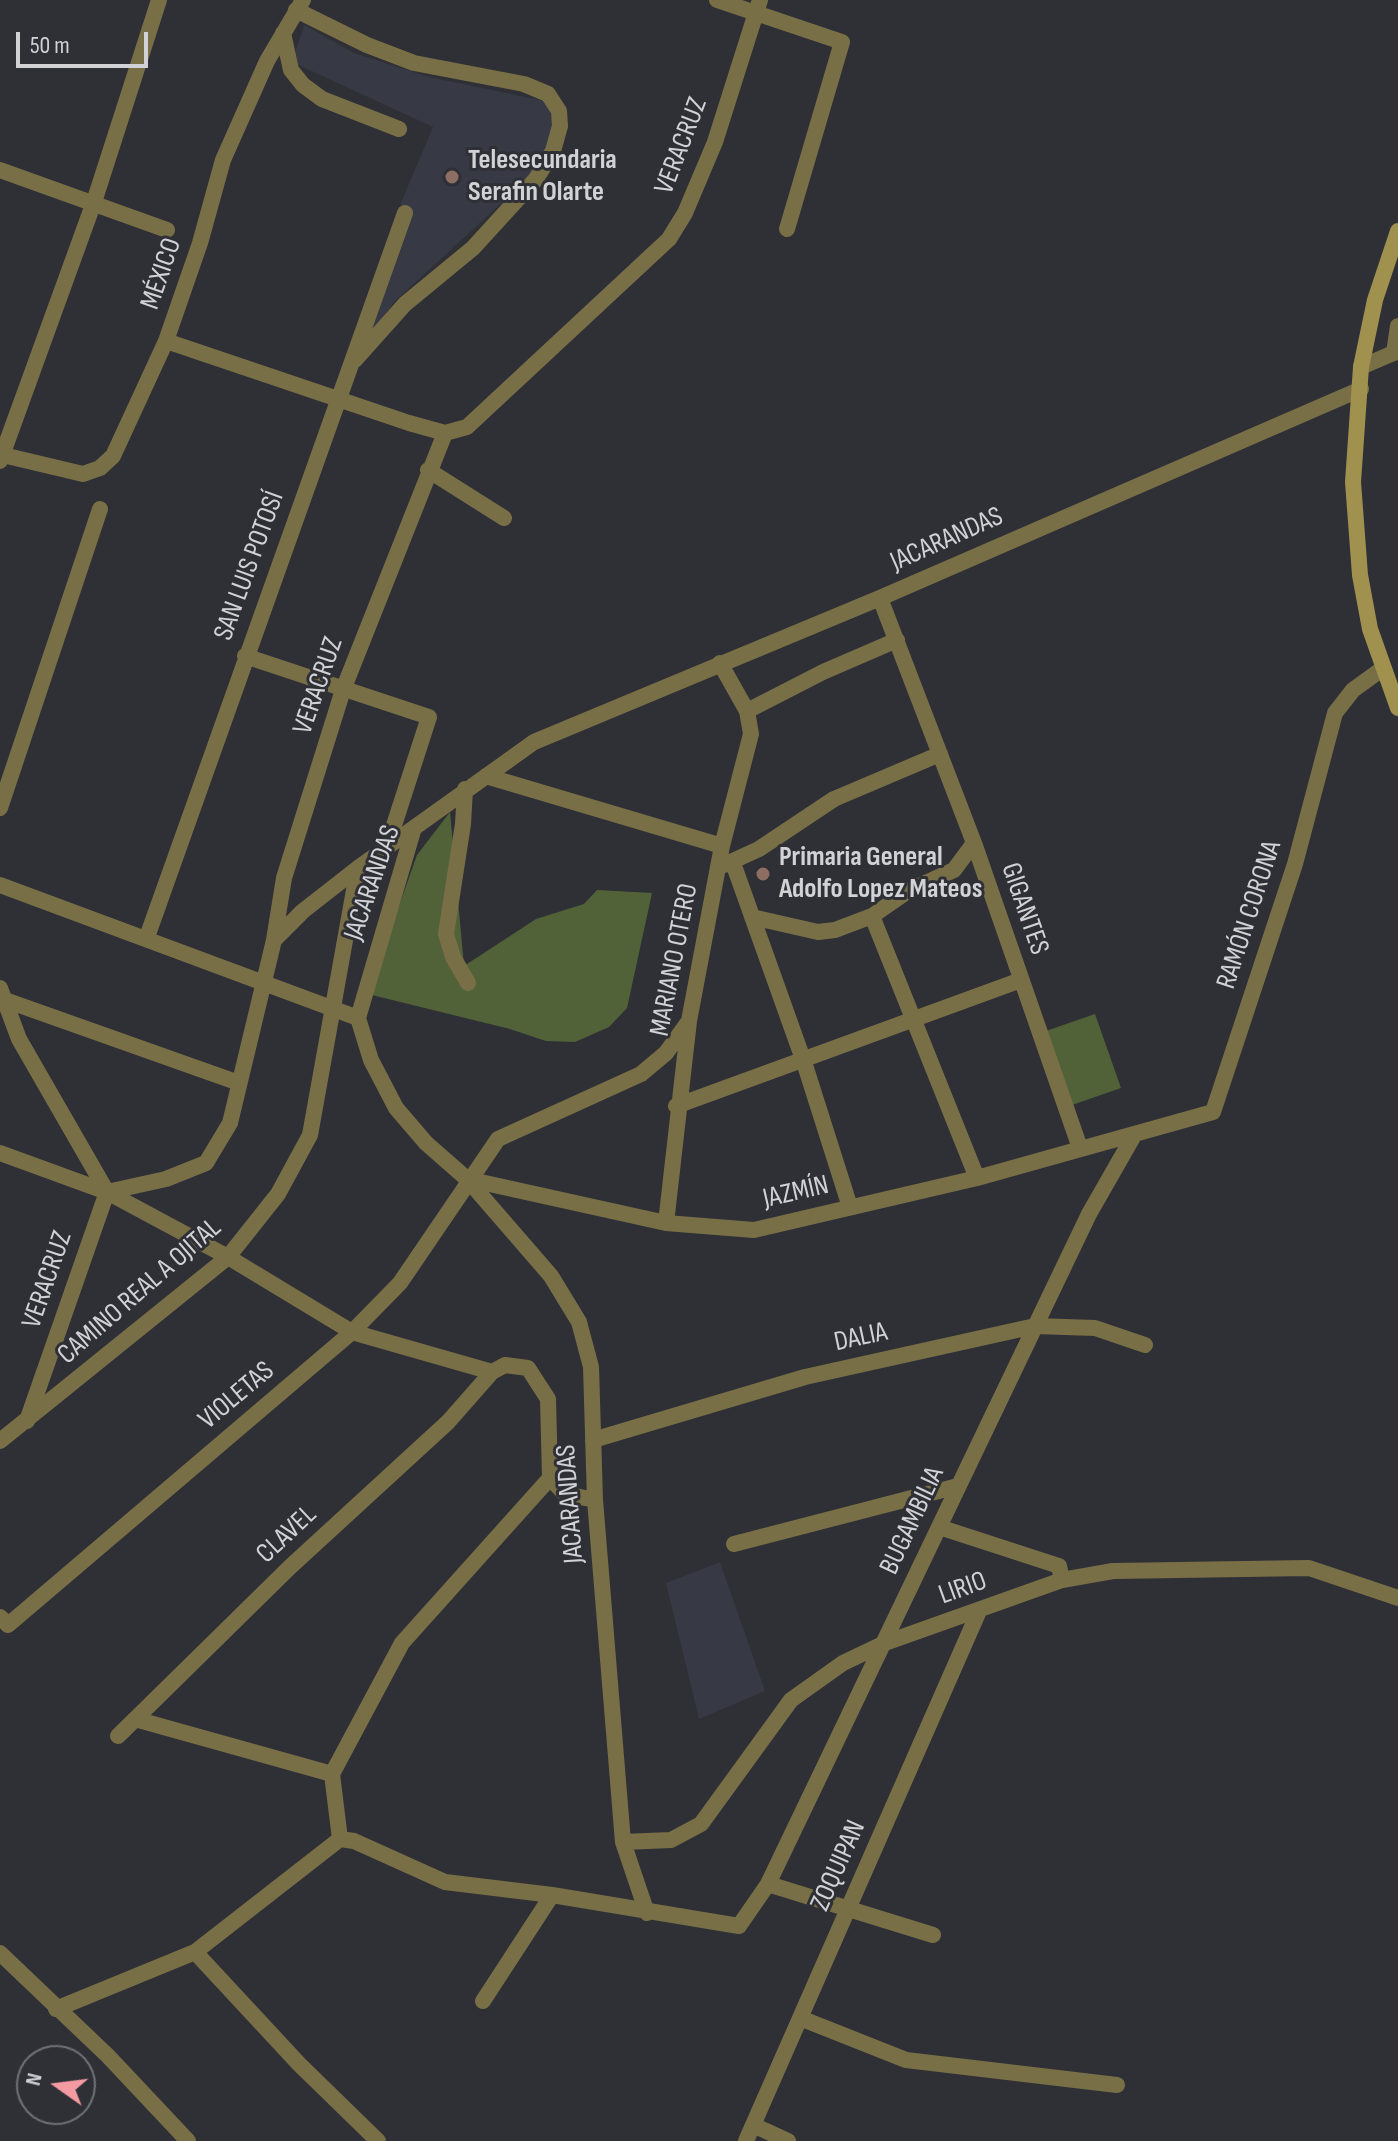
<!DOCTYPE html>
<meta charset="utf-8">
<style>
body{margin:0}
#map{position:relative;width:1398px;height:2141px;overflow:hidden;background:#2f3036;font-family:"Sofia Sans Condensed",sans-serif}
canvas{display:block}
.north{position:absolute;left:16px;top:2045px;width:80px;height:80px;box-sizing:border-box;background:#2f3036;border:2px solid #707176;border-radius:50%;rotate:284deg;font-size:22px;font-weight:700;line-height:32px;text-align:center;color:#d2d2d6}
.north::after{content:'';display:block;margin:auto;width:28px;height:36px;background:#f49aa3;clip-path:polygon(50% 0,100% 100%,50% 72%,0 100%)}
.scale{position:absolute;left:16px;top:32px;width:132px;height:36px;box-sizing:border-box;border:4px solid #d2d2d6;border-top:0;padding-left:10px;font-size:24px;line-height:28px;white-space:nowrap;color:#d2d2d6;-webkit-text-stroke:6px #2f3036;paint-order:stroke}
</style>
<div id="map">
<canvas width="1398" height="2141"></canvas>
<div class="north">N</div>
<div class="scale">50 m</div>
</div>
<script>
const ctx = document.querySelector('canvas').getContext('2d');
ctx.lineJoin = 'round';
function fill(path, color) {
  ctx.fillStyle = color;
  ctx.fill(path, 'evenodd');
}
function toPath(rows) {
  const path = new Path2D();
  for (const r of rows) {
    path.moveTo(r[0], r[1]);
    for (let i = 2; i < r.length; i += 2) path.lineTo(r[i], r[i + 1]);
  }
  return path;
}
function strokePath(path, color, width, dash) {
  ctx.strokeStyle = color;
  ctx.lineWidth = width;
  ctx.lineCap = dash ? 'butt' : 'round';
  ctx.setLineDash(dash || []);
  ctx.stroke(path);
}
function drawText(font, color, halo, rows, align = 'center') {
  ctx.font = font + ' "Sofia Sans Condensed",sans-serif';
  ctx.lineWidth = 6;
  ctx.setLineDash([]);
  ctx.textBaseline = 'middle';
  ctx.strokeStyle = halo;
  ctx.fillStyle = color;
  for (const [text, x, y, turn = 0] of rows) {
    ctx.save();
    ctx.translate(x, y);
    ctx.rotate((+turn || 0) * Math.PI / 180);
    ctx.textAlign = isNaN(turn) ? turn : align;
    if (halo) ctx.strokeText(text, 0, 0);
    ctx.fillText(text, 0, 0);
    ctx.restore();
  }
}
const built = toPath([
 [304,25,354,53,429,77,545,101,565,119,532,175,394,302,364,347,412,213,400,205,433,127,292,62],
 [720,1562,765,1691,699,1719,666,1583]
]);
const green = toPath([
 [450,812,464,966,536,919,584,904,597,890,652,893,627,1008,609,1027,575,1042,546,1041,510,1029,368,994,417,855],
 [1095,1014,1121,1088,1072,1105,1046,1031]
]);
const minor = toPath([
 [717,0,842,42,787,229],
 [296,10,367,45,414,63,524,84,548,94,559,111,560,126,553,151,536,179,473,248,405,304,355,360],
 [283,33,291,70,303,85,322,99,399,129],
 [0,170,167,230],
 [166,341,409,423,445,433,467,427,669,239,685,213,715,142,760,0],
 [1394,353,1398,326],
 [1361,367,1398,351],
 [3,455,83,474,100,468,113,456,166,341,200,243,223,160,267,61,303,0],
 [0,461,94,202,159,0],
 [428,470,504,518],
 [880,598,974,843,1080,1148],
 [245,656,429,717,386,850],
 [747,711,823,672,897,640],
 [486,776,722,846],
 [465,789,463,824,446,934,453,957,468,983],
 [0,808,100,509],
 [413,831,358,1018,371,1060,396,1108,426,1143,467,1179,551,1276,579,1322,591,1367,595,1500,623,1842,647,1913],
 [733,863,804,1062,850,1207],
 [724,865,759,849,834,799,940,754],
 [0,885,358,1018],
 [872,916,977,1178],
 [752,917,818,932,835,930,872,916,908,891,954,870,974,843],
 [147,937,405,213],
 [274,940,303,911,358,868,534,742,880,598,1361,389],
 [0,988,19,1039,107,1192],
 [5,1000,239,1083],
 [676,1106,1021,980],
 [0,1153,107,1192,228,1257,352,1332,492,1372,505,1365,528,1368,548,1399,550,1478,565,1494,595,1500],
 [467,1179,666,1223,754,1230,977,1178,1213,1112,1295,864,1335,713,1353,690,1382,669],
 [107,1192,166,1179,206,1163,230,1123,274,940,284,878,343,690,445,433],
 [666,1223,689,1021,722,846,751,734,747,711,720,663],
 [27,1421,107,1192],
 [593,1440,805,1377,1035,1326,1095,1328,1145,1345],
 [0,1441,228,1257,278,1194,310,1135,358,868],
 [939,1527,1059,1566,1062,1580],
 [734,1544,958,1486],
 [0,1617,8,1625,352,1332,400,1283,498,1139,641,1074,666,1053,689,1021],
 [135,1719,332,1774],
 [118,1736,290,1567,448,1422,492,1372],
 [332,1774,340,1839,354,1841,445,1882,552,1895,739,1926,768,1884,1089,1214,1133,1137],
 [332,1774,402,1643,550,1478],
 [623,1842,671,1840,701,1824,791,1700,843,1663,885,1643,1062,1580,1113,1571,1309,1568,1398,1598],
 [768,1884,933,1935],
 [195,1952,299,2064,378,2141],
 [0,1953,108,2056,188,2141],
 [483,2001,552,1895],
 [56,2009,195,1952,340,1839],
 [800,2018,906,2060,1117,2085],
 [753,2125,788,2141],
 [746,2141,979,1611]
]);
const secondary = toPath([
 [1398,231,1375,300,1361,367,1353,482,1360,575,1370,629,1398,708]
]);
const markers = [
 [452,177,8,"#8d6e63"],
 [763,874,8,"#8d6e63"]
];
const streetNames = [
 ["VERACRUZ",682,146,-69],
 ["MÉXICO",162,274,-71],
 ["JACARANDAS",947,540,-24],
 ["SAN LUIS POTOSÍ",250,566,-70],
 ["VERACRUZ",319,686,-71],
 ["JACARANDAS",373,883,-71],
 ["GIGANTES",1024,909,71],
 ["RAMÓN CORONA",1250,915,-72],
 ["MARIANO OTERO",675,960,-79],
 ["JAZMÍN",796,1193,-13],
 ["VERACRUZ",48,1280,-71],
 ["CAMINO REAL A OJITAL",140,1292,-41],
 ["DALIA",861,1338,-12],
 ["VIOLETAS",237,1396,-40],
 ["JACARANDAS",571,1504,-94],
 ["BUGAMBILIA",913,1521,-65],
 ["CLAVEL",287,1535,-43],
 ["LIRIO",963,1589,-20],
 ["ZOQUIPAN",839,1866,-66]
];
const poiNames = [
 ["Telesecundaria",468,161],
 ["Serafin Olarte",468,193],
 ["Primaria General",779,858],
 ["Adolfo Lopez Mateos",779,890]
];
fill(built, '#373944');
fill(green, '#516238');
strokePath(minor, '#796f47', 16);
strokePath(secondary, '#a1914f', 16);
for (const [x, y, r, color] of markers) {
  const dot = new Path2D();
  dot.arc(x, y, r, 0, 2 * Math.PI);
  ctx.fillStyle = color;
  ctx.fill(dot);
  strokePath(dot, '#2f3036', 3);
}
drawText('28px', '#d2d2d6', '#2f3036', streetNames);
drawText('bold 28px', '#d2d2d6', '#2f3036', poiNames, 'left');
</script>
